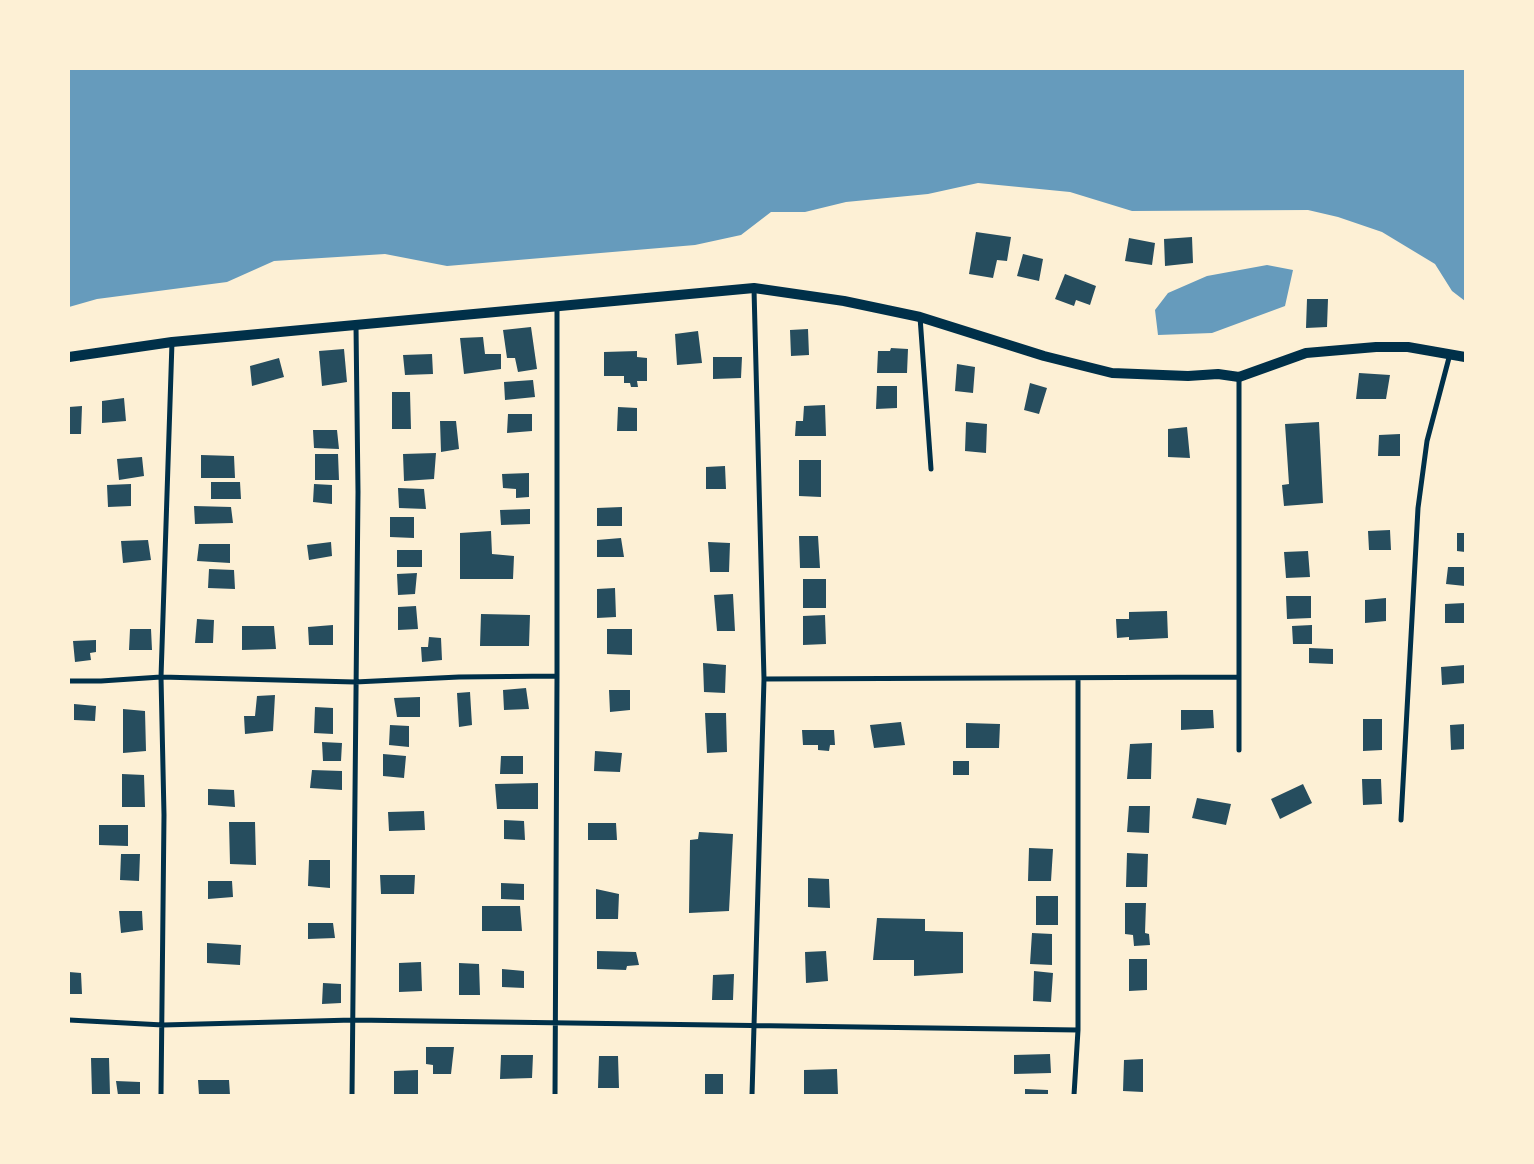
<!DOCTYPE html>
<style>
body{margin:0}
#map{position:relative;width:1534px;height:1164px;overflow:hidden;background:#fdf0d5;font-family:"Archivo Narrow",sans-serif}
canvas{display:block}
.frame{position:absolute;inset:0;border:70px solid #fdf0d5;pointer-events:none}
</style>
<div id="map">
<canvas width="1534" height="1164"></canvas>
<div class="frame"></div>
</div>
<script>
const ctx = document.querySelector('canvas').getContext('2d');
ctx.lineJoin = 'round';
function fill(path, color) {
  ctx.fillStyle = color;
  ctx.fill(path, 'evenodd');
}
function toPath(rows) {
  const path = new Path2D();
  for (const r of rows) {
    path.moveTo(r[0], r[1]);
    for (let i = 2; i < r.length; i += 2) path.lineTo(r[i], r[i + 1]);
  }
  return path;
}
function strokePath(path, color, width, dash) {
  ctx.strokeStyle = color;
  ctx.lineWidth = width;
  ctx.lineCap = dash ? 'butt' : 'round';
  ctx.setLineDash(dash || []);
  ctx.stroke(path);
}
const water = toPath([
 [69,69,1465,69,1465,301,1452,291,1435,264,1382,232,1338,217,1308,210,1132,211,1070,192,978,183,928,194,846,202,805,212,771,212,741,235,695,245,447,266,385,254,274,261,227,282,97,299,69,307],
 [1267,265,1293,270,1285,306,1212,333,1158,335,1155,310,1168,293,1207,276]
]);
const building = toPath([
 [976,232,1011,237,1007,261,997,260,993,278,969,274],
 [1192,237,1193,263,1165,266,1164,239],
 [1129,238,1155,243,1152,265,1125,261],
 [1023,254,1043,259,1039,281,1017,276],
 [1065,274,1096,286,1090,305,1076,300,1074,306,1055,299],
 [1307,299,1328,299,1327,327,1306,328],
 [531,327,537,369,518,372,515,358,507,358,503,330],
 [808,329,809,355,791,356,790,330],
 [698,331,702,363,677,365,675,334],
 [483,337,485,354,501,354,501,369,464,374,460,338],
 [891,348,908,349,907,373,877,373,878,351,890,351],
 [344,349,347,382,322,386,319,351],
 [637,351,637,357,647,358,647,381,637,381,638,387,631,387,630,383,624,383,624,376,604,376,604,352],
 [432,354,433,374,405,375,403,355],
 [713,357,742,357,741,378,713,379],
 [279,358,284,377,252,386,250,366],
 [957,364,975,367,973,393,955,391],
 [1359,373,1390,375,1386,399,1356,399],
 [533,380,535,397,505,400,504,382],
 [1030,383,1047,388,1039,414,1024,410],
 [877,386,897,386,897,408,876,409],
 [392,392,410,392,411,429,392,429],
 [124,398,126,421,102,423,102,401],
 [825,405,826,436,795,436,796,421,803,421,804,406],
 [82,406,81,434,69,434,69,407],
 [618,407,637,408,637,431,617,431],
 [508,414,532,414,532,431,507,433],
 [440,421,456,421,459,449,441,452],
 [966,422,987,424,986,453,965,451],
 [1319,422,1323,503,1284,506,1282,485,1289,484,1285,424],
 [1187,427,1190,458,1168,457,1168,429],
 [313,430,337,430,339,449,314,448],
 [1400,434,1400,456,1378,456,1379,435],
 [436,453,434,479,404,481,403,454],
 [315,454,338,454,339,480,315,480],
 [201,455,234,456,235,478,201,478],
 [142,457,144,476,119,480,117,459],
 [799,460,821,460,821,497,799,496],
 [725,466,726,489,706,489,706,467],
 [529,473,529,497,516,498,516,489,503,488,502,474],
 [211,482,240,482,241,499,211,499],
 [131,484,131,506,108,507,107,485],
 [314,484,332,485,332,504,313,502],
 [398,488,424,489,426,509,399,508],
 [194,506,231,507,233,523,195,524],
 [622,507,622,526,597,526,597,508],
 [530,509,530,524,501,525,500,510],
 [390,517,414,517,414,538,390,537],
 [1390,530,1391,550,1369,550,1368,531],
 [491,531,492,554,514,556,513,579,460,579,460,533],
 [1457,533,1465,533,1465,552,1457,551],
 [799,536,818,536,820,568,800,568],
 [621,538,624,557,597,557,597,540],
 [148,540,151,560,123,563,121,541],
 [331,542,332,556,309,560,307,545],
 [708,542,730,543,729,572,710,572],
 [199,544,230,544,230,563,197,561],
 [397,550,422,550,422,567,397,567],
 [1308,551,1310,577,1286,578,1284,552],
 [1448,567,1465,567,1465,586,1446,584],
 [209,569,234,570,235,589,208,588],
 [417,573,415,594,398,595,397,574],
 [803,579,826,579,826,608,803,608],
 [615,588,616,617,597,618,597,589],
 [733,594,735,631,717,631,714,595],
 [1286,596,1311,596,1311,618,1287,619],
 [1386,598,1386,621,1365,623,1365,600],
 [1465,603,1465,623,1445,623,1445,604],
 [416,606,418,629,398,630,398,607],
 [1167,611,1168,638,1129,640,1129,637,1117,638,1116,619,1129,619,1129,612],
 [481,614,530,615,529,646,480,646],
 [825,615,826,644,803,645,803,616],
 [197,619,214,620,213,643,195,643],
 [333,625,333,645,309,645,308,627],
 [1312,625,1312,644,1293,644,1292,626],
 [242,626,274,626,276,649,242,650],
 [130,629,151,629,152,650,129,650],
 [607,629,632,629,632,655,607,654],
 [429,637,441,638,442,660,422,662,421,647,428,647],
 [96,640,96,652,90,653,91,660,75,662,73,641],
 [1309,648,1333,649,1333,664,1309,663],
 [703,663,726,665,725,693,704,692],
 [1465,665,1465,683,1442,685,1441,667],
 [526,688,529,709,504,710,503,690],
 [609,690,630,690,630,710,610,712],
 [470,692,472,725,459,727,457,693],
 [275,695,273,731,245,734,244,716,255,716,257,696],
 [420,697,420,717,397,717,394,698],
 [74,704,96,706,95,721,74,720],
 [315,707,333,708,333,734,314,733],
 [123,709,145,711,146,751,123,753],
 [1181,710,1213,710,1214,728,1181,730],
 [705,713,726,713,727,752,707,753],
 [1363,719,1382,719,1382,750,1363,751],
 [901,722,905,745,874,748,870,725],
 [966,723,1000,724,999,748,966,748],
 [1465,724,1465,749,1451,750,1450,725],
 [390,725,409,726,409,747,389,745],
 [802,730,834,730,835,745,830,745,829,751,818,750,818,745,803,745],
 [322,742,342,743,341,761,323,761],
 [1152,743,1151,779,1127,779,1130,744],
 [595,751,622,753,620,772,594,771],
 [383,754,406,756,404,778,383,776],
 [501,756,523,756,523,774,500,774],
 [953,761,969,761,969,775,953,775],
 [312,770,342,771,342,790,310,788],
 [122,774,144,775,145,807,122,807],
 [1362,779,1381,779,1382,804,1363,805],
 [538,783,538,809,497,809,495,784],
 [1303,784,1312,803,1280,819,1271,799],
 [208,789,234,790,235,807,208,805],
 [1197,798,1231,804,1226,825,1192,818],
 [1129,806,1150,806,1149,833,1127,832],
 [424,811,425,830,389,831,388,812],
 [504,820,524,821,525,840,504,839],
 [229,822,255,822,256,865,230,864],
 [588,823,616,823,617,840,588,840],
 [99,825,128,825,128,846,99,845],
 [699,832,733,834,729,911,689,913,690,840,698,839],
 [1029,848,1053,849,1051,881,1028,881],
 [1127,853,1148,854,1147,887,1126,887],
 [121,854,140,854,139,881,120,880],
 [309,860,330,860,330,888,308,886],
 [380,875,415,875,414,894,381,894],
 [808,878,829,879,830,908,808,907],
 [208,881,232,881,233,897,208,899],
 [501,883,524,884,524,900,501,899],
 [596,889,619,894,618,919,596,919],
 [1036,896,1058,896,1058,925,1036,925],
 [1125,903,1146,903,1145,933,1149,934,1150,945,1134,946,1133,935,1125,934],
 [482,906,520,906,522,931,482,931],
 [119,911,142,911,143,930,121,933],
 [877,918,925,919,925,931,963,932,963,973,914,976,914,960,873,960],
 [308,923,333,923,335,938,308,939],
 [1032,933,1052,934,1052,965,1030,964],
 [207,943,241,945,240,965,207,963],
 [597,951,636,952,639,965,627,966,626,970,597,969],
 [826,951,828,981,806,983,805,952],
 [1129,959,1147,959,1147,990,1129,991],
 [421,962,422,991,399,992,399,963],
 [459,963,479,964,480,995,459,995],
 [502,969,524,971,524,988,502,987],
 [1034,971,1053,973,1051,1002,1033,1001],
 [69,972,81,973,82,994,69,994],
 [734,974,733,1000,712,1000,713,975],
 [323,983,341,984,341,1003,322,1004],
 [426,1047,454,1047,451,1074,433,1074,433,1065,426,1064],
 [1050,1054,1051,1073,1014,1074,1014,1055],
 [501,1055,533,1055,532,1078,500,1079],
 [599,1056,618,1056,619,1088,598,1088],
 [91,1058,109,1058,110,1094,92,1095],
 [1143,1059,1143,1092,1123,1091,1124,1060],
 [837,1069,838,1095,804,1095,804,1070],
 [418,1070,418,1095,394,1095,394,1071],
 [705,1074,723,1074,723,1095,705,1095],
 [198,1080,229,1080,230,1095,199,1095],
 [116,1081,140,1082,140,1095,118,1095],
 [1025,1089,1048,1090,1048,1095,1025,1095]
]);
const minor = toPath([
 [920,317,931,469],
 [764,679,1238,677],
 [69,681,101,681,161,677,355,682,459,677,557,676],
 [1239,750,1239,377],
 [1401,820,1418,508,1427,441,1450,354],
 [69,1020,163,1025,353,1020,1078,1030],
 [161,1095,164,815,161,677,172,342],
 [352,1095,358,492,356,326],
 [555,1095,557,676,557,307],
 [752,1095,764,679,754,289],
 [1074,1095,1078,1030,1078,679]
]);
const secondary = toPath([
 [69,357,172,342,754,288,844,301,920,317,1044,356,1112,373,1188,376,1218,374,1239,377,1306,353,1376,347,1408,347,1465,357]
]);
fill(water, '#669bbc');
fill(building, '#264d5e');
strokePath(minor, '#003049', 5);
strokePath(secondary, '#003049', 10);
</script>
